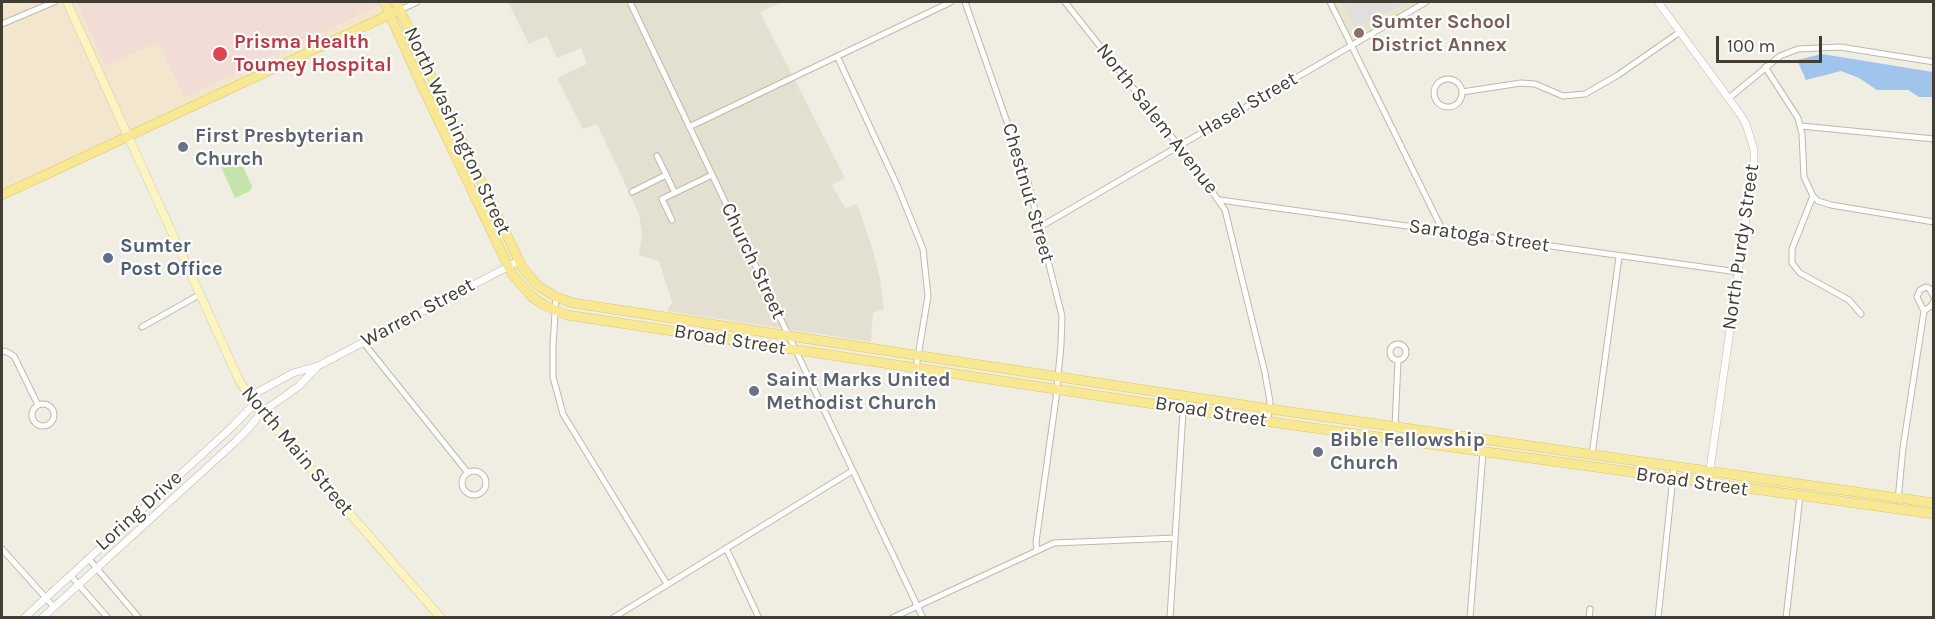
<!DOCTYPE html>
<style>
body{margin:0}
#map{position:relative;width:1935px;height:619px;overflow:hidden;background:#f0eee3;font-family:Karla,sans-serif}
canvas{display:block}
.frame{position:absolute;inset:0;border:3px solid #423e33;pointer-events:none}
.scale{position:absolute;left:1716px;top:36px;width:106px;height:27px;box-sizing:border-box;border:3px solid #423e33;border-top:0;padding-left:8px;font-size:18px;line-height:21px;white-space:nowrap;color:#423e33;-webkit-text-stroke:4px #fff;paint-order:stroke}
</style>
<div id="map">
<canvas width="1935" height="619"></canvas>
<div class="frame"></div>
<div class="scale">100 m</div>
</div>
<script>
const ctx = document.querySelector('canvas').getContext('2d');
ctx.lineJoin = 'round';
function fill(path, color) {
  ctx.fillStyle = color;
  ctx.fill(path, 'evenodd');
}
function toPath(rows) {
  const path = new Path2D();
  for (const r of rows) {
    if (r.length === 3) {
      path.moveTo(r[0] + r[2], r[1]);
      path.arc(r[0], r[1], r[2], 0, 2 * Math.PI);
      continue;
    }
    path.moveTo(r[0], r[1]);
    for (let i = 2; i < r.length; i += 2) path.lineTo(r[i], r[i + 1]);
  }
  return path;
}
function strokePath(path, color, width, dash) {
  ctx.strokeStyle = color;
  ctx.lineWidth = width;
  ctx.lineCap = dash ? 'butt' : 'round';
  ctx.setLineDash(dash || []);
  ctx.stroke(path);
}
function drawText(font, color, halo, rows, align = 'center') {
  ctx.font = font + ' Karla,sans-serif';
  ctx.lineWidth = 4.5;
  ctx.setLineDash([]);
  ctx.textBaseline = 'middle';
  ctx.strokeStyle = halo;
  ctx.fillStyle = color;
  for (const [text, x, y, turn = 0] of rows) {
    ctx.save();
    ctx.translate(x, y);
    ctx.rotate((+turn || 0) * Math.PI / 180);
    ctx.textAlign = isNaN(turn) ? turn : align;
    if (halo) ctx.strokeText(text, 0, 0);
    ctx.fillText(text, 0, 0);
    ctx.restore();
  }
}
const residential = toPath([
 [508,2,782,2,760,12,845,178,832,185,845,208,857,204,871,244,880,278,884,309,873,313,871,342,667,311,672,302,659,261,639,255,642,234,639,214,597,124,583,129,557,78,587,64,581,48,557,58,547,36,529,44]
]);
const commercial = toPath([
 [2,2,391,2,395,12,2,191]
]);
const education = toPath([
 [1331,2,1426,2,1352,45]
]);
const medical = toPath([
 [77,2,378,2,380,5,185,97,158,42,105,66]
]);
const green = toPath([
 [230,165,243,167,252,186,250,191,235,198,221,167]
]);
const parking = toPath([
 [1342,2,1409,2,1355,28]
]);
const water = toPath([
 [1822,54,1933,72,1933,97,1919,97,1908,90,1877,90,1859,78,1841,71,1806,80,1797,60]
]);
const minor = toPath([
 [630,2,923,618],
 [965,2,1028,182,1062,316,1061,345,1056,398,1036,542,1037,550],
 [1065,2,1190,160,1225,210,1265,373,1270,402,1268,421],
 [1330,2,1443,231],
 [400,10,417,2],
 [2,24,54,2],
 [837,56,897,185,923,249,928,296,916,368],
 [1765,67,1798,118,1802,134,1804,177,1813,196,1818,201,1831,205,1934,222],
 [1448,93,14],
 [1462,92,1521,83,1535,84,1563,96,1585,94,1618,75,1680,32],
 [1729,98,1780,56,1798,49,1840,47,1934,62],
 [1801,126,1934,139],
 [689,127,951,2],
 [657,156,675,193],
 [632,192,666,175],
 [1813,196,1792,249,1792,263,1800,273,1849,300,1861,314],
 [1220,200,1738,272],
 [672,220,662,199,712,175],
 [1040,227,1426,2],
 [556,297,553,346,553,377,563,414,667,584],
 [1934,297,1929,288,1926,287,1920,290,1917,297,1924,311,1931,306,1934,301],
 [142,327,199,295],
 [363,342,468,473],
 [1398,352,8],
 [2,352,5,351,14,356,38,405],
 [43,415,11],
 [1395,427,1398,361],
 [1592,455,1619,257],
 [474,483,12],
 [1898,500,1903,448,1924,311],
 [726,548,759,618],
 [2,549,54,607],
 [88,558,139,618],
 [70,575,108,618],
 [613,618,852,471],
 [892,618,1054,543,1175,538],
 [1170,618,1184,396],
 [1470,618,1483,452],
 [1589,618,1590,609],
 [1658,618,1674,467],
 [1786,618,1800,496]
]);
const tertiary = toPath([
 [1658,2,1740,114,1746,124,1754,150,1754,163,1709,476],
 [24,618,233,426,254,404,258,392,293,373,318,366,519,261],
 [42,618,235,442,248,429,261,413,299,386,316,368]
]);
const secondary = toPath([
 [67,2,239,380,254,404,441,618]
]);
const primary = toPath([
 [384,2,421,84,512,274,532,297,544,305,567,315,1292,425,1934,514],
 [396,2,522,267,538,286,556,297,573,303,1270,409,1934,503],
 [2,195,395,12]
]);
const markers = [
 [1359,33,6,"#8d6e63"],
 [220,54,8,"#e0444e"],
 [183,147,6,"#6b7280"],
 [108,258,6,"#5c6f8a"],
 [754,391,6,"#6b7280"],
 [1318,452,6,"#6b7280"]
];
const educationNames = [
 ["Sumter School",1371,22],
 ["District Annex",1371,45]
];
const healthNames = [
 ["Prisma Health",234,42],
 ["Toumey Hospital",234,65]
];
const streetNames = [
 ["Hasel Street",1248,105,-30],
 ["North Salem Avenue",1157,119,52],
 ["North Washington Street",457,131,65],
 ["Chestnut Street",1028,193,74],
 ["Saratoga Street",1479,236,8],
 ["North Purdy Street",1741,247,-82],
 ["Church Street",753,261,65],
 ["Warren Street",418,313,-28],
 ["Broad Street",730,340,9],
 ["Broad Street",1211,412,9],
 ["North Main Street",297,451,50],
 ["Broad Street",1692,482,8],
 ["Loring Drive",139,511,-42]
];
const worshipNames = [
 ["First Presbyterian",195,136],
 ["Church",195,159],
 ["Saint Marks United",766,380],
 ["Methodist Church",766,403],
 ["Bible Fellowship",1330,440],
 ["Church",1330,463]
];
const serviceNames = [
 ["Sumter",120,246],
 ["Post Office",120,269]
];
fill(residential, '#e4e0d1');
fill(commercial, '#f2e7ce');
fill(education, '#e9e4cd');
fill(medical, '#f1ddd6');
fill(green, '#c4e4ac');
fill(parking, '#e1dfdb');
fill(water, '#a0c4ec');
strokePath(minor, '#beb9a9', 7);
strokePath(tertiary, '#beb9a9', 8);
strokePath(secondary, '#cfc694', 9);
strokePath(primary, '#ddc764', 10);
strokePath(minor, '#fff', 5);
strokePath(tertiary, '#fff', 7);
strokePath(secondary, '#fcf4c1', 8);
strokePath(primary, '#f9e893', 9);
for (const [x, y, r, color] of markers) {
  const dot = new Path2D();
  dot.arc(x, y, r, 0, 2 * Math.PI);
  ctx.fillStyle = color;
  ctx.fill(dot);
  strokePath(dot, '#fff', 2);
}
drawText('bold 20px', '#785e54', '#fff', educationNames, 'left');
drawText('bold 20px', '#be3a42', '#fff', healthNames, 'left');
drawText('20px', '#423e33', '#fff', streetNames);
drawText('bold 20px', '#5b616d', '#fff', worshipNames, 'left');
drawText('bold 20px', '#4e5e75', '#fff', serviceNames, 'left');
</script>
